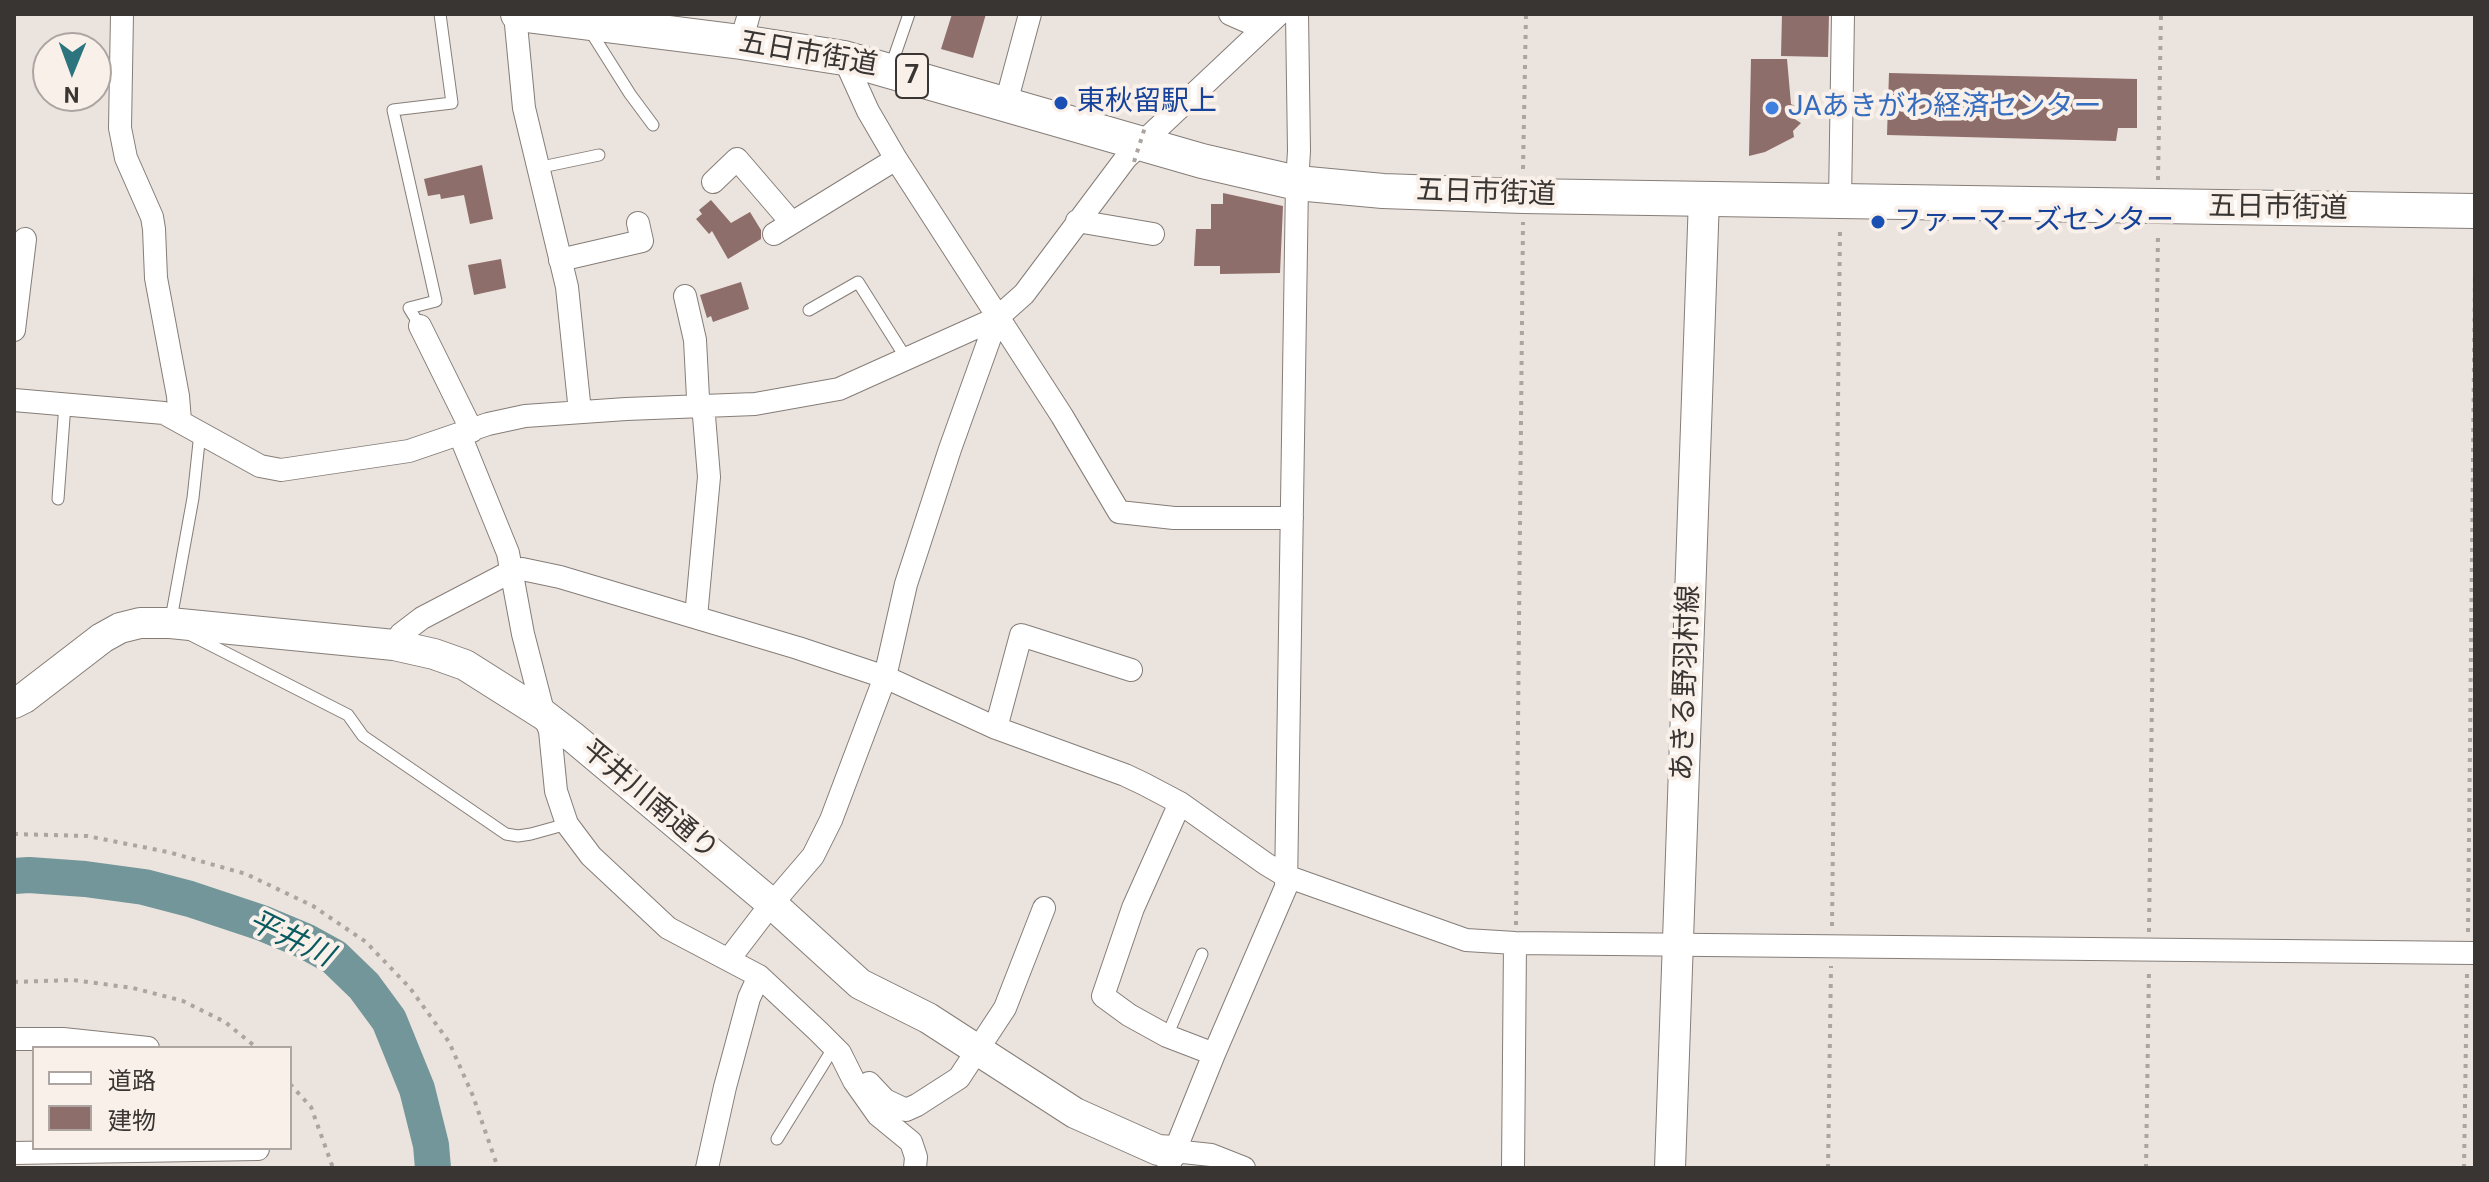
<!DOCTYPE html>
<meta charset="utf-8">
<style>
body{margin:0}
#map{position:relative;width:2489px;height:1182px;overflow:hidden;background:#ebe3dd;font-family:Roboto,"Noto Sans JP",sans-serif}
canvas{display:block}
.frame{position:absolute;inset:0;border:16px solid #393533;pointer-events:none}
.legend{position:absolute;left:32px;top:1046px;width:260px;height:104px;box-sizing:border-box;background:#f9f0ea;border:2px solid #aca5a1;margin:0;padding:10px 14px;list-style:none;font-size:24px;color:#393533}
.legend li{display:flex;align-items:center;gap:16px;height:40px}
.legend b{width:40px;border:2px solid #aca5a1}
.north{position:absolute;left:32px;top:32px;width:80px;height:80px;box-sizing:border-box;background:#f9f0ea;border:2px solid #aca5a1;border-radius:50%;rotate:181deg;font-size:22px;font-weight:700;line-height:32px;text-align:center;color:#393533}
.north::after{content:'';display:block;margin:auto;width:28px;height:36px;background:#2c747e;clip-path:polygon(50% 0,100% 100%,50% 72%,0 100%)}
</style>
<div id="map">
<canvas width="2489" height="1182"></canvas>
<div class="frame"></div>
<ul class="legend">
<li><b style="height:10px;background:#fff"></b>道路</li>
<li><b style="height:22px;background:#8e6e6b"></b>建物</li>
</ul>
<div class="north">N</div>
</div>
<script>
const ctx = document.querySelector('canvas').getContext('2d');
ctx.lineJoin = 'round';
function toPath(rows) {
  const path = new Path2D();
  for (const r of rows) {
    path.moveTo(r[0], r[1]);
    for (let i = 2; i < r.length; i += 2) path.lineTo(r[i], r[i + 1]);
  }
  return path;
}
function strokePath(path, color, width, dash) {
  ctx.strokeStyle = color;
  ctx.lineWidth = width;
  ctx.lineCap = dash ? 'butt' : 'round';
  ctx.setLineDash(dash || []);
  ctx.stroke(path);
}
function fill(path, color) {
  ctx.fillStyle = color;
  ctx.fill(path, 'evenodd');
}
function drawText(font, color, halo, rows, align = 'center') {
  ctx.font = font + ' Roboto,"Noto Sans JP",sans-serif';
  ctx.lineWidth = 8;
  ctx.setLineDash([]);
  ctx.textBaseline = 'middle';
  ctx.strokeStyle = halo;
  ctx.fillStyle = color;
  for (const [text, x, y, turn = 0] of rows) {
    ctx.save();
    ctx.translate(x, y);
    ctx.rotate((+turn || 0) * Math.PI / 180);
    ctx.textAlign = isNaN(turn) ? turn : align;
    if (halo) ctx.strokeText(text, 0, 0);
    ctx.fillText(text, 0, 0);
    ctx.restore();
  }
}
const river = toPath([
 [14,876,29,875,85,879,144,887,190,899,262,923,305,941,334,957,364,986,389,1020,417,1089,431,1145,433,1168]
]);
const building = toPath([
 [952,14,986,14,973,58,941,49],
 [1782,14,1829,14,1828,57,1781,56],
 [1751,59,1787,59,1791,104,1799,108,1793,118,1801,123,1793,131,1794,137,1765,152,1749,156],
 [1889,73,2137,79,2137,128,2118,128,2116,141,1887,135],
 [482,165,493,219,470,224,464,195,441,199,440,194,428,196,424,179],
 [1223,193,1283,206,1280,273,1220,274,1220,266,1194,266,1196,229,1211,229,1211,204,1223,204],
 [711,200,731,223,750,212,761,230,761,239,728,259,712,231,709,234,696,219,702,214,699,210],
 [501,259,506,288,474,295,468,265],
 [741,282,749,309,713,322,711,316,707,318,700,295]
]);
const path = toPath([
 [1523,169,1526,14],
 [2158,180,2161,14],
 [14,834,87,836,168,852,246,874,313,906,366,942,410,988,449,1042,473,1096,498,1168],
 [1516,925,1523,222],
 [1832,926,1840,226],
 [2149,932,2158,232],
 [2468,932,2475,270],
 [14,982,73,980,133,988,183,1001,225,1022,257,1048],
 [290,1084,311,1107,333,1168],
 [1828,1168,1831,966],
 [2146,1168,2149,968],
 [2464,1168,2467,973]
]);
const lane = toPath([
 [589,29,630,94,653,125],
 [891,66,909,14],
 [537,168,599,155],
 [809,310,858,282,906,358],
 [420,326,409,308,436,301,393,110,452,103,440,14],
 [58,499,65,404],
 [171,619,193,498,200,433],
 [189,634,348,715,363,736,506,834,518,836,531,834,567,824],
 [1167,1036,1202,954],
 [777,1139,834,1047]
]);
const street = toPath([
 [122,14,120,128,126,158,152,217,154,229,156,278,178,396,180,421],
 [515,14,524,108,567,287,580,412],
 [1230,14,1262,28],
 [741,42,749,14],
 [844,58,868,111,896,159,1062,416,1119,512,1174,518,1292,518],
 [1006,103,1030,14],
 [713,182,737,159,792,223],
 [1840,201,1843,14],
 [1077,221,1153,234],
 [774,234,896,159],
 [560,260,642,241,638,223],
 [685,296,695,340,698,398,704,416,709,477,696,617],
 [420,326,472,431],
 [14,330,25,239],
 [14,400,164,413,260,466,281,470,409,451,488,424,525,416,626,409,755,404,839,389,997,318,1024,294,1126,158,1279,14],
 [460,435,508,553,523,634,544,715,550,731,556,791,567,824,591,856,668,928,759,976,818,1031,840,1053,854,1081,878,1115,911,1142,916,1157,915,1168],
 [394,645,401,634,422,618,512,571,522,569,560,577,798,648,885,677,996,728,1125,775,1144,784,1180,803,1266,864,1286,876,1466,940,1515,943,2475,953],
 [996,728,1021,635,1131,670],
 [1180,803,1133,908,1103,996,1129,1015,1167,1036,1214,1054],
 [729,959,765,912,813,856,831,820,885,677,906,584,950,449,997,318],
 [14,1039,63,1039,148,1048],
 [869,1083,885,1100,906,1110,917,1105,959,1078,1005,1008,1044,908],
 [1174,1151,1211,1155,1244,1168],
 [14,1153,258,1149],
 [707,1168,725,1087,749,998,759,976],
 [1168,1168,1214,1054,1286,887,1297,183,1299,151,1297,14],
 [1513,1168,1515,943]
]);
const secondary = toPath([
 [14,703,24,698,102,638,120,628,140,623,170,623,394,645,434,654,465,665,544,715,574,738,772,904,860,984,928,1018,1075,1113,1158,1150,1174,1151],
 [1670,1168,1704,198]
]);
const primary = toPath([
 [518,14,741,42,844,58,1202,161,1297,183,1383,191,1523,196,2475,211]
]);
const pathBridge = toPath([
 [1134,162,1146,124]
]);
const markers = [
 [1061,103,8,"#1a4fb4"],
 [1772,108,8,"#3f7fe0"],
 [1878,222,8,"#1a4fb4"]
];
const shields = [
 [912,76,32]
];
const shieldNames = [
 ["7",912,76]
];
const streetNames = [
 ["五日市街道",808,55,10],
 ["五日市街道",1486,194,2],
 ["五日市街道",2278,209,1],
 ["あきる野羽村線",1687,683,-88],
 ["平井川南通り",649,801,40]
];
const transitNames = [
 ["東秋留駅上",1077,103],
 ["ファーマーズセンター",1894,222]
];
const shopNames = [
 ["JAあきがわ経済センター",1788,108]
];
const waterNames = [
 ["平井川",290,940,26]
];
strokePath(river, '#729699', 36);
fill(building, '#8e6e6b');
strokePath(lane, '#857d78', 13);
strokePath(street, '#857d78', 24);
strokePath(secondary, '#857d78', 32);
strokePath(primary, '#857d78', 36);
strokePath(path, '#aba4a0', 4, [4, 6]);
strokePath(lane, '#fff', 11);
strokePath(street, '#fff', 22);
strokePath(secondary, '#fff', 30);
strokePath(primary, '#fff', 34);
strokePath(pathBridge, '#aba4a0', 4, [4, 6]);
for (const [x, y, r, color] of markers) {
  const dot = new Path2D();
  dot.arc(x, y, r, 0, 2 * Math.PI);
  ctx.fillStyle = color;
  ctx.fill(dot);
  strokePath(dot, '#f9f0ea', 3);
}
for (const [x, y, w] of shields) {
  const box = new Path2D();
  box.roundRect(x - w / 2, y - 22, w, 44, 6);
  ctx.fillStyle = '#f9f0ea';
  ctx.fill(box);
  strokePath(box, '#393533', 2);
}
drawText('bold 26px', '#393533', null, shieldNames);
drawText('28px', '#393533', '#f9f0ea', streetNames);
drawText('28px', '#164399', '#f9f0ea', transitNames, 'left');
drawText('28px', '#366cbe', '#f9f0ea', shopNames, 'left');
drawText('italic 30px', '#0a5b61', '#f9f0ea', waterNames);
</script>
